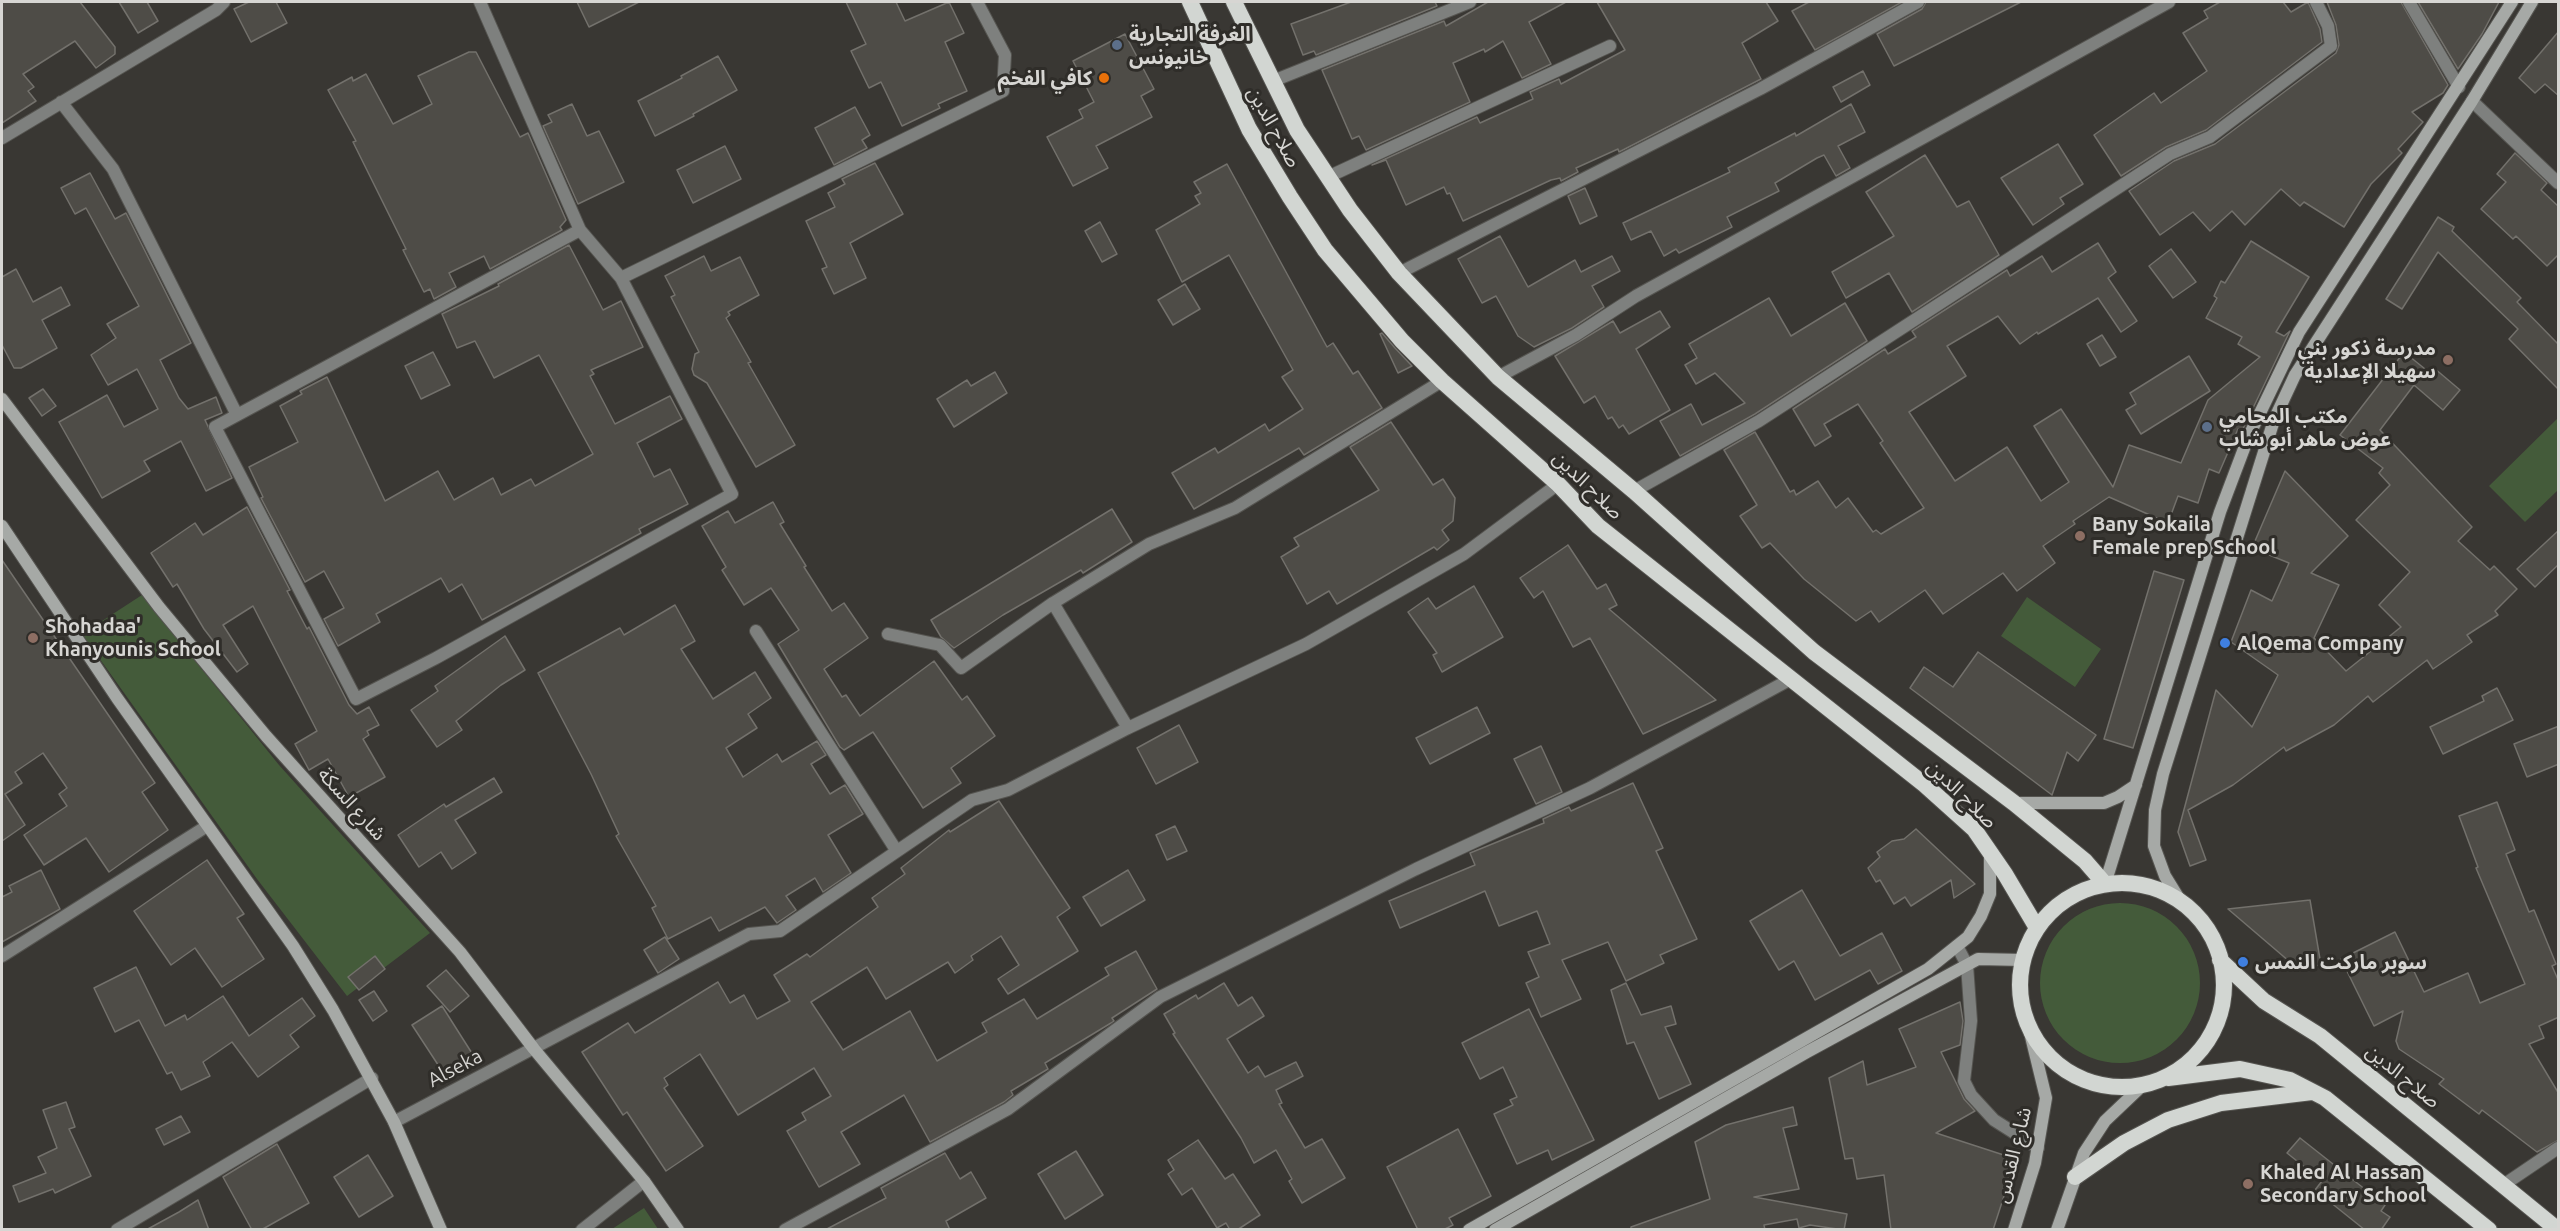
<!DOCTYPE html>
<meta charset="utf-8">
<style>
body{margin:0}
#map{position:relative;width:2560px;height:1231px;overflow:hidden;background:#393733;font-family:Ubuntu,sans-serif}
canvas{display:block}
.frame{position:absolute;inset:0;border:3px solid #d7d6d3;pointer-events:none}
</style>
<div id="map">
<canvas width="2560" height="1231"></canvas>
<div class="frame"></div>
</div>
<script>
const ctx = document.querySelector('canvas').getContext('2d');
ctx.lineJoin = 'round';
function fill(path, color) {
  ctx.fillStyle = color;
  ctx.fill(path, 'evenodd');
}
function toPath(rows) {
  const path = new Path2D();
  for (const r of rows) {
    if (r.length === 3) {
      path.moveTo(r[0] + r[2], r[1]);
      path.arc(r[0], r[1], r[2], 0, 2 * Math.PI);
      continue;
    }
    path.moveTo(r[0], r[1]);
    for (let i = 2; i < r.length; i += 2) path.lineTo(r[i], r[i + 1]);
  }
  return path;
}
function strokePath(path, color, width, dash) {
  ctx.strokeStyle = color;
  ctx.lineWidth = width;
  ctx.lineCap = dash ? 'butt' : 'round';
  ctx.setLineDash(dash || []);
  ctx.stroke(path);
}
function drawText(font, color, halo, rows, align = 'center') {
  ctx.font = font + ' Ubuntu,"Noto Sans Arabic",sans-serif';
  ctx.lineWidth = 6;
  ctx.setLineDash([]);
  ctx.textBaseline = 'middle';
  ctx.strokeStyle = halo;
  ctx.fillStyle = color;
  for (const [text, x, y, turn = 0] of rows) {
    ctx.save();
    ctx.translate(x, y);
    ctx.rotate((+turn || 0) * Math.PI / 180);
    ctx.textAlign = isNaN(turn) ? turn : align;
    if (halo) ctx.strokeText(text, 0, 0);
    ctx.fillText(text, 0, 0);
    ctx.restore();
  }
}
const green = toPath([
 [2558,418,2558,490,2525,522,2489,486],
 [142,595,279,765,430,933,347,996,257,879,82,634],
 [2027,597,2101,649,2075,687,2001,636],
 [2120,983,80],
 [644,1208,658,1229,612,1229]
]);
const building = toPath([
 [2,2,80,2,115,47,115,54,96,68,75,41,23,74,34,87,28,91,36,101,2,123,2,2],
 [119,2,147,2,158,21,138,33,119,2],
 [249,2,276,2,287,23,251,42,234,9,249,2],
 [577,2,639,2,589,27,577,2],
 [846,2,896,2,905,21,949,2,964,33,945,42,967,91,938,104,940,108,902,126,881,82,869,88,851,51,866,44,846,2],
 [1351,2,1435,2,1437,6,1316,55,1314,51,1303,55,1291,24,1351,2],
 [1488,2,1566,2,1529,22,1551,64,1522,78,1503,41,1485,52,1484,49,1453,63,1470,102,1366,150,1359,136,1352,139,1322,70,1444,21,1446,26,1488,2],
 [1597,2,1766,2,1778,21,1742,43,1761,79,1619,152,1618,149,1576,168,1578,172,1561,181,1560,178,1551,180,1463,221,1450,193,1447,194,1444,187,1406,205,1386,160,1372,165,1477,117,1480,123,1533,99,1530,92,1559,79,1561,84,1625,50,1597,2],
 [1809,2,1902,2,1815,50,1792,11,1809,2],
 [1926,2,2021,2,1894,66,1877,34,1922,9,1926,2],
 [2220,2,2283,2,2291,12,2308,2,2320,29,2322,42,2206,130,2166,147,2121,176,2094,135,2154,93,2161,103,2207,71,2183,33,2208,18,2204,11,2220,2],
 [2327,2,2401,2,2448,85,2443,93,2412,112,2423,122,2398,149,2402,153,2371,184,2344,227,2304,202,2300,206,2281,189,2245,225,2232,211,2210,231,2193,212,2160,235,2129,191,2174,161,2215,144,2336,53,2339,45,2336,25,2327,2],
 [2418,2,2499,2,2482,34,2458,69,2418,2],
 [2559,31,2559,96,2545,84,2535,93,2519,78,2559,31],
 [1125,34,1154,89,1141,96,1152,117,1096,146,1108,168,1073,186,1047,137,1083,118,1079,110,1094,102,1073,61,1125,34],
 [469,52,476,52,520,137,528,133,566,220,560,227,562,230,490,269,484,256,449,273,456,287,434,299,430,289,424,292,403,250,406,249,353,142,356,141,328,90,352,77,353,81,366,74,393,124,432,104,418,76,469,52],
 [718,56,737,90,693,114,694,116,655,136,638,101,682,78,681,76,718,56],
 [1863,71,1870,85,1841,102,1833,87,1863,71],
 [572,104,587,136,599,131,624,182,578,204,543,126,552,122,548,115,572,104],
 [1851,104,1865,132,1838,146,1850,168,1836,176,1824,155,1817,158,1775,183,1779,191,1727,217,1732,227,1679,253,1676,249,1664,256,1651,231,1631,240,1623,223,1730,172,1728,168,1795,133,1796,136,1851,104],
 [855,107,870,135,862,140,867,148,834,165,815,128,855,107],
 [2058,144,2083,184,2060,198,2064,204,2033,225,2001,178,2058,144],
 [725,146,741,179,693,203,677,170,725,146],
 [2515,153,2547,183,2541,190,2559,207,2559,254,2547,266,2516,236,2513,239,2481,209,2506,182,2497,174,2515,153],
 [1925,155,1957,207,1969,201,1999,255,1912,312,1889,273,1846,298,1832,272,1894,236,1866,192,1925,155],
 [875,163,903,214,850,243,866,278,834,294,822,269,827,267,806,221,835,207,828,193,845,184,842,179,875,163],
 [1227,164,1327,347,1333,343,1353,374,1358,371,1382,408,1304,455,1299,448,1194,509,1172,473,1215,448,1218,453,1265,424,1269,431,1303,409,1282,377,1293,370,1229,255,1182,282,1156,230,1200,204,1195,196,1201,193,1194,182,1227,164],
 [90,173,115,219,126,213,191,343,160,360,179,398,188,409,216,397,222,413,205,420,232,478,206,491,181,441,144,461,150,471,102,498,59,422,107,395,124,427,158,409,137,369,108,385,91,355,116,338,107,324,139,306,86,208,75,214,61,188,90,173],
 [1585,188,1597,216,1580,224,1568,196,1585,188],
 [2438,217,2454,227,2452,231,2521,298,2517,302,2559,345,2559,390,2509,339,2518,329,2438,252,2402,309,2386,299,2438,217],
 [1100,222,1117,254,1102,262,1085,231,1100,222],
 [1500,236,1528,287,1575,260,1581,272,1612,256,1620,271,1592,286,1604,307,1572,328,1534,347,1518,336,1496,296,1482,303,1458,259,1500,236],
 [2251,241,2309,277,2276,332,2284,336,2290,331,2242,431,2238,429,2219,473,2209,469,2198,503,2178,496,2168,523,2109,497,2073,521,2075,524,2043,546,2055,563,2017,591,2003,573,1943,614,1925,590,1879,622,1871,611,1856,621,1804,579,1770,543,1762,548,1740,516,1757,505,1724,450,1755,432,1790,492,1794,490,1796,495,1818,481,1836,508,1848,498,1873,532,1876,530,1881,534,1924,508,1880,443,1883,441,1858,404,1824,424,1831,436,1815,446,1793,409,1885,349,1888,354,1916,337,1912,331,2007,270,2010,276,2042,256,2052,272,2098,243,2116,272,2108,278,2137,321,2121,332,2098,298,2038,334,2037,332,2020,344,1998,316,1947,346,1966,376,1909,412,1955,481,2007,447,2041,501,2069,482,2034,426,2061,409,2113,487,2129,445,2181,463,2208,400,2260,357,2238,344,2242,337,2206,318,2217,298,2214,296,2221,281,2225,283,2251,241],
 [569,245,603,310,621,301,643,347,591,370,594,374,590,376,615,424,670,396,682,419,637,443,654,477,670,469,688,504,639,529,641,533,482,620,462,584,449,592,441,578,376,614,380,622,338,646,324,619,344,608,324,571,305,582,261,498,263,497,249,467,298,442,280,406,302,394,300,391,327,377,385,501,438,471,454,500,493,478,501,495,531,479,535,486,593,454,539,355,494,378,475,341,457,348,442,314,499,286,498,284,569,245],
 [2171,249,2196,282,2173,298,2149,266,2171,249],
 [704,256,711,271,740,257,759,295,728,312,730,315,726,318,751,362,748,363,795,445,756,467,707,383,694,375,692,369,695,354,699,352,671,297,675,295,665,276,704,256],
 [16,269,33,302,61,287,70,305,42,320,57,348,21,368,14,368,2,345,2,277,16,269],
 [1185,284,1200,309,1173,325,1158,300,1185,284],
 [1769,298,1791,336,1845,303,1867,341,1755,414,1680,456,1660,421,1691,404,1702,425,1745,403,1715,373,1696,384,1685,365,1697,358,1689,344,1769,298],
 [1660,311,1670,327,1636,349,1670,410,1629,434,1623,425,1619,428,1612,417,1608,419,1595,396,1584,403,1555,356,1613,321,1620,333,1660,311],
 [1382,333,1395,348,1412,366,1398,373,1380,334,1382,333],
 [2102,335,2116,357,2100,366,2087,344,2102,335],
 [433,352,450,385,421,399,405,366,433,352],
 [2404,352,2430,373,2434,368,2460,390,2443,410,2414,385,2380,430,2472,527,2458,541,2490,570,2494,566,2517,589,2495,611,2498,615,2467,635,2472,642,2433,669,2427,660,2373,702,2368,696,2334,725,2286,751,2284,747,2233,785,2188,810,2206,860,2190,866,2178,832,2216,690,2252,727,2278,675,2231,642,2251,590,2272,601,2289,563,2252,548,2285,471,2348,536,2311,573,2339,585,2314,638,2346,671,2401,627,2379,605,2410,572,2356,520,2390,485,2379,473,2383,468,2340,435,2404,352],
 [2189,356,2210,391,2141,434,2126,410,2136,404,2130,393,2189,356],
 [995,372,1007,393,954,427,937,399,967,380,971,386,995,372],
 [43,389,56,406,42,416,29,398,43,389],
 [1391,422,1433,485,1443,479,1455,498,1453,521,1442,530,1449,540,1437,550,1434,547,1337,604,1329,591,1307,604,1281,557,1299,546,1294,538,1379,490,1350,447,1391,422],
 [773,502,784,522,780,524,806,566,804,567,832,611,844,603,868,638,824,669,842,697,846,695,860,716,934,661,962,700,967,696,995,736,951,768,961,783,923,808,873,732,844,750,840,747,778,644,799,630,771,588,744,605,722,570,726,567,702,526,728,511,735,523,773,502],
 [247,507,290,590,287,591,307,629,309,627,349,705,357,714,369,707,379,725,367,731,369,735,363,739,385,777,349,797,328,759,309,770,295,744,317,731,253,606,223,625,248,664,237,672,204,629,177,584,173,587,151,553,195,523,203,535,247,507],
 [1112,509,1132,542,1083,573,1081,570,1003,615,954,648,941,637,931,620,1112,509],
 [2559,530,2559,564,2535,587,2517,569,2559,530],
 [1568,545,1597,589,1606,584,1617,605,1609,609,1716,700,1643,734,1590,638,1573,647,1543,591,1534,598,1520,578,1568,545],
 [2,560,155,783,142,792,168,830,109,872,86,838,44,865,24,835,67,806,59,794,67,788,43,753,15,772,22,783,5,794,25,825,2,841,2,560],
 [2154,571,2184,580,2133,748,2104,739,2154,571],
 [1474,586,1503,637,1442,672,1433,655,1437,653,1408,612,1428,598,1436,609,1474,586],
 [675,605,695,641,681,649,713,699,755,672,771,698,748,714,757,728,726,748,743,777,777,754,782,762,817,741,826,755,811,764,830,794,845,785,863,814,828,835,851,873,823,892,815,878,786,896,796,910,777,923,765,907,719,931,711,917,668,939,652,908,656,906,616,836,619,834,591,774,538,673,620,628,624,635,675,605],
 [505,636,525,670,501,685,456,721,462,730,437,747,411,710,438,691,435,686,505,636],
 [1978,652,2096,735,2078,761,2067,752,2052,795,1910,688,1924,667,1953,687,1978,652],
 [2497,688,2513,720,2443,754,2430,727,2484,701,2482,696,2497,688],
 [1477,707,1490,733,1430,764,1416,738,1477,707],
 [1179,725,1198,762,1156,784,1137,748,1179,725],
 [2559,726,2559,764,2527,777,2514,744,2559,726],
 [1541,746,1562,792,1536,804,1514,759,1541,746],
 [494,778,502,792,455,820,476,853,452,869,441,852,419,867,398,835,444,804,446,807,494,778],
 [1633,783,1663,848,1656,851,1697,939,1660,955,1664,963,1626,981,1608,942,1562,960,1581,999,1541,1017,1526,983,1539,977,1528,952,1550,944,1537,911,1499,926,1485,891,1400,928,1389,901,1475,865,1470,853,1544,823,1543,819,1569,807,1571,811,1633,783],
 [999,801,1070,908,1057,917,1078,951,1008,994,998,979,1019,965,1001,936,971,956,973,960,955,973,948,962,886,999,867,967,811,1002,843,1050,910,1011,937,1061,987,1032,982,1023,1024,999,1037,1019,1109,975,1105,968,1136,951,1157,989,1112,1018,1114,1021,1111,1023,1045,1063,1048,1069,1011,1091,1013,1095,1004,1102,930,1142,904,1095,841,1132,860,1164,819,1187,787,1131,806,1120,802,1113,831,1096,814,1068,738,1115,700,1054,664,1078,668,1085,664,1088,703,1146,666,1171,627,1112,623,1115,582,1052,628,1023,635,1033,718,982,730,1003,744,995,757,1019,790,1001,774,975,807,954,810,957,878,907,872,898,905,874,901,868,949,830,950,832,999,801],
 [2497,802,2515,850,2506,854,2529,912,2534,910,2556,964,2552,966,2559,982,2559,1017,2539,1026,2544,1038,2529,1044,2559,1094,2559,1140,2537,1152,2482,1110,2479,1114,2439,1084,2444,1079,2399,1049,2396,1041,2403,1011,2374,1026,2341,959,2395,932,2424,992,2468,973,2480,1003,2525,984,2476,868,2478,867,2459,816,2497,802],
 [1175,826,1187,851,1167,860,1156,835,1175,826],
 [1916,829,1949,860,1975,884,1954,898,1951,880,1911,906,1905,897,1894,904,1880,880,1876,882,1868,868,1880,857,1877,852,1892,841,1904,839,1916,829],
 [207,860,244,914,237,918,264,959,222,987,195,948,171,965,134,911,207,860],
 [41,870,60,909,2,942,2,897,12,892,9,886,41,870],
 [1128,870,1145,900,1101,926,1083,897,1128,870],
 [1802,890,1840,956,1882,933,1902,971,1878,984,1870,970,1815,1000,1794,961,1779,970,1750,921,1802,890],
 [2310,900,2321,965,2297,968,2228,909,2310,900],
 [665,937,679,959,658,973,644,950,665,937],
 [375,956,385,969,359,990,348,977,375,956],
 [136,967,165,1026,185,1015,187,1020,223,996,249,1036,302,998,315,1016,290,1035,299,1047,258,1077,232,1042,203,1062,210,1076,181,1090,172,1072,167,1074,139,1020,115,1032,94,988,136,967],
 [446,970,469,996,450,1012,427,986,446,970],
 [1224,983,1238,1006,1252,997,1264,1016,1227,1039,1248,1073,1258,1066,1265,1077,1296,1062,1303,1076,1276,1090,1282,1103,1279,1104,1305,1148,1322,1139,1345,1178,1302,1203,1289,1181,1292,1179,1276,1150,1254,1163,1241,1138,1173,1034,1175,1033,1164,1014,1196,995,1198,999,1224,983],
 [1626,983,1641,1015,1671,1006,1676,1024,1665,1027,1691,1084,1659,1099,1634,1042,1627,1044,1611,990,1626,983],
 [374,991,387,1011,373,1021,359,1000,374,991],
 [1960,1002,1963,1021,1960,1045,1941,1052,1964,1099,1975,1111,1936,1133,2016,1159,1993,1230,1891,1230,1884,1175,1857,1179,1853,1158,1845,1159,1829,1078,1863,1061,1867,1085,1916,1067,1899,1029,1960,1002],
 [442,1006,475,1058,446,1077,412,1025,442,1006],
 [1529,1009,1594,1140,1552,1160,1548,1150,1517,1164,1494,1114,1513,1105,1510,1100,1517,1097,1503,1067,1480,1079,1462,1043,1529,1009],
 [66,1102,75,1127,69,1129,91,1176,55,1193,53,1189,19,1202,13,1186,46,1173,38,1157,57,1148,43,1110,66,1102],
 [1793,1107,1797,1125,1783,1128,1799,1189,1754,1197,1847,1214,1844,1230,1810,1225,1799,1228,1797,1219,1764,1225,1765,1230,1631,1230,1631,1227,1710,1199,1695,1142,1726,1125,1793,1107],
 [181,1116,190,1132,164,1145,156,1129,181,1116],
 [1458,1129,1491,1196,1449,1218,1453,1225,1443,1230,1418,1230,1387,1167,1458,1129],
 [2300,1138,2385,1205,2381,1211,2390,1217,2381,1230,2365,1230,2315,1190,2322,1181,2287,1153,2300,1138],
 [1198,1140,1225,1179,1233,1174,1260,1215,1237,1230,1230,1230,1226,1223,1217,1228,1192,1188,1182,1195,1168,1174,1174,1170,1168,1160,1198,1140],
 [277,1144,309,1203,261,1230,252,1230,223,1177,277,1144],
 [1076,1151,1103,1195,1065,1219,1038,1174,1076,1151],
 [945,1153,960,1179,971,1172,986,1198,946,1221,950,1230,825,1230,886,1198,881,1188,945,1153],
 [368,1155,393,1196,359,1217,334,1177,368,1155],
 [198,1200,209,1230,146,1230,179,1212,198,1200]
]);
const service = toPath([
 [1399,273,1760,89,1918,2],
 [1498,377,1576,335,1636,296,2169,2],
 [1634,491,1759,421,2170,154,2210,137,2331,46,2328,26,2316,2],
 [1957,946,1967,965,1971,1021,1964,1081,1971,1095,1994,1120,2038,1148],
 [785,1230,1008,1109,1160,997,1416,869,1590,788,1789,680]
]);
const minor = toPath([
 [480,2,580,230,621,278,732,494,436,658,356,699,215,427,580,230],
 [2409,2,2459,87],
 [1278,79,1470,2],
 [2472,101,2558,183],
 [61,102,113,169,237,415],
 [2,138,216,10,224,2],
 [1332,175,1610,46],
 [621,278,1003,91,1005,55,977,2],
 [1053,603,1128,728],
 [756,631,896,850],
 [888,634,940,645,961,668,1053,603,1149,544,1235,508,1442,381],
 [2,956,207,826],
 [394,1122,749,934,780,931,972,800,1008,790,1128,728,1306,644,1464,554,1558,484],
 [2502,1186,2558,1148],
 [117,1230,372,1078],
 [582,1230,644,1181]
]);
const secondary = toPath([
 [2,399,159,607,266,736,460,952,534,1049,644,1181,678,1230],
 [2,526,117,698,293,946,333,1010,394,1122,441,1230],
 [2014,803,2104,803,2118,797,2136,785],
 [2105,884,2220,512,2248,438,2299,332,2512,2],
 [2181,902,2165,876,2154,846,2155,810,2163,774,2274,420,2295,375,2472,101,2532,2],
 [1469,1230,1928,969,1968,937,1981,916,1990,894,1990,852],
 [1495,1230,1807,1052,1978,959,2023,960],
 [2014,1230,2035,1163,2046,1098,2027,1020],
 [2057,1230,2084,1153,2105,1121,2144,1084]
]);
const trunk = toPath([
 [1190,2,1249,129,1290,197,1325,250,1402,341,1442,381,1558,484,1598,526,1925,785,1974,829,2005,874,2037,928],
 [1234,2,1297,130,1350,210,1399,273,1498,377,1634,491,1814,652,2014,803,2085,861,2105,884],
 [2122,985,102],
 [2220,960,2264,1001,2320,1036,2558,1230],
 [2168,1078,2240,1069,2290,1080,2325,1098,2489,1230],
 [2075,1177,2124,1143,2168,1120,2221,1103,2312,1092]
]);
const markers = [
 [1117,45,6,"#5c6f8a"],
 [1104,78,6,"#e8710a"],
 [2448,360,6,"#8d6e63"],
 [2207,427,6,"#5c6f8a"],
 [2080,536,6,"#8d6e63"],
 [33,638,6,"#8d6e63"],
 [2225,643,6,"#3f7fe0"],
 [2243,962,6,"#3f7fe0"],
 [2248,1184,6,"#8d6e63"]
];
const poiNames = [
 ["الغرفة التجارية",1129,34],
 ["خانيونس",1129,57],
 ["كافي الفخم",1092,78,"right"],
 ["مدرسة ذكور بني",2436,348,"right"],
 ["سهيلا الإعدادية",2436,371,"right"],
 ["مكتب المحامي",2219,416],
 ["عوض ماهر أبو شاب",2219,439],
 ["Bany Sokaila",2092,524],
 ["Female prep School",2092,547],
 ["Shohadaa'",45,626],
 ["Khanyounis School",45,649],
 ["AlQema Company",2237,643],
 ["سوبر ماركت النمس",2255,962],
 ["Khaled Al Hassan",2260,1172],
 ["Secondary School",2260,1195]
];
const streetNames = [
 ["صلاح الدين",1274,127,61],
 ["صلاح الدين",1588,485,44],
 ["صلاح الدين",1962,794,44],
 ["شارع السكة",352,804,48],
 ["Alseka",455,1068,-28],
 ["صلاح الدين",2403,1076,39],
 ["شارع القدس",2013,1155,-76]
];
fill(green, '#445b3a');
fill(building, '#4e4c47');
strokePath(building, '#73716c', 1.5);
strokePath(service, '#555450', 14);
strokePath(minor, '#555450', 14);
strokePath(secondary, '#555450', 14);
strokePath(trunk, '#555450', 18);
strokePath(service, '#7e807e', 12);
strokePath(minor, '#7e807e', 12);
strokePath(secondary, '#a6a9a6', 12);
strokePath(trunk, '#d2d6d2', 16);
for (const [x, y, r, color] of markers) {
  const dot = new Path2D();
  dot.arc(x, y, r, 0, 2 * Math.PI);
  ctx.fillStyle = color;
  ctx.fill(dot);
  strokePath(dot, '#2f2d29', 2);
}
drawText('bold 20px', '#d7d6d3', '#2f2d29', poiNames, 'left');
drawText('20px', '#d7d6d3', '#2f2d29', streetNames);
</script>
